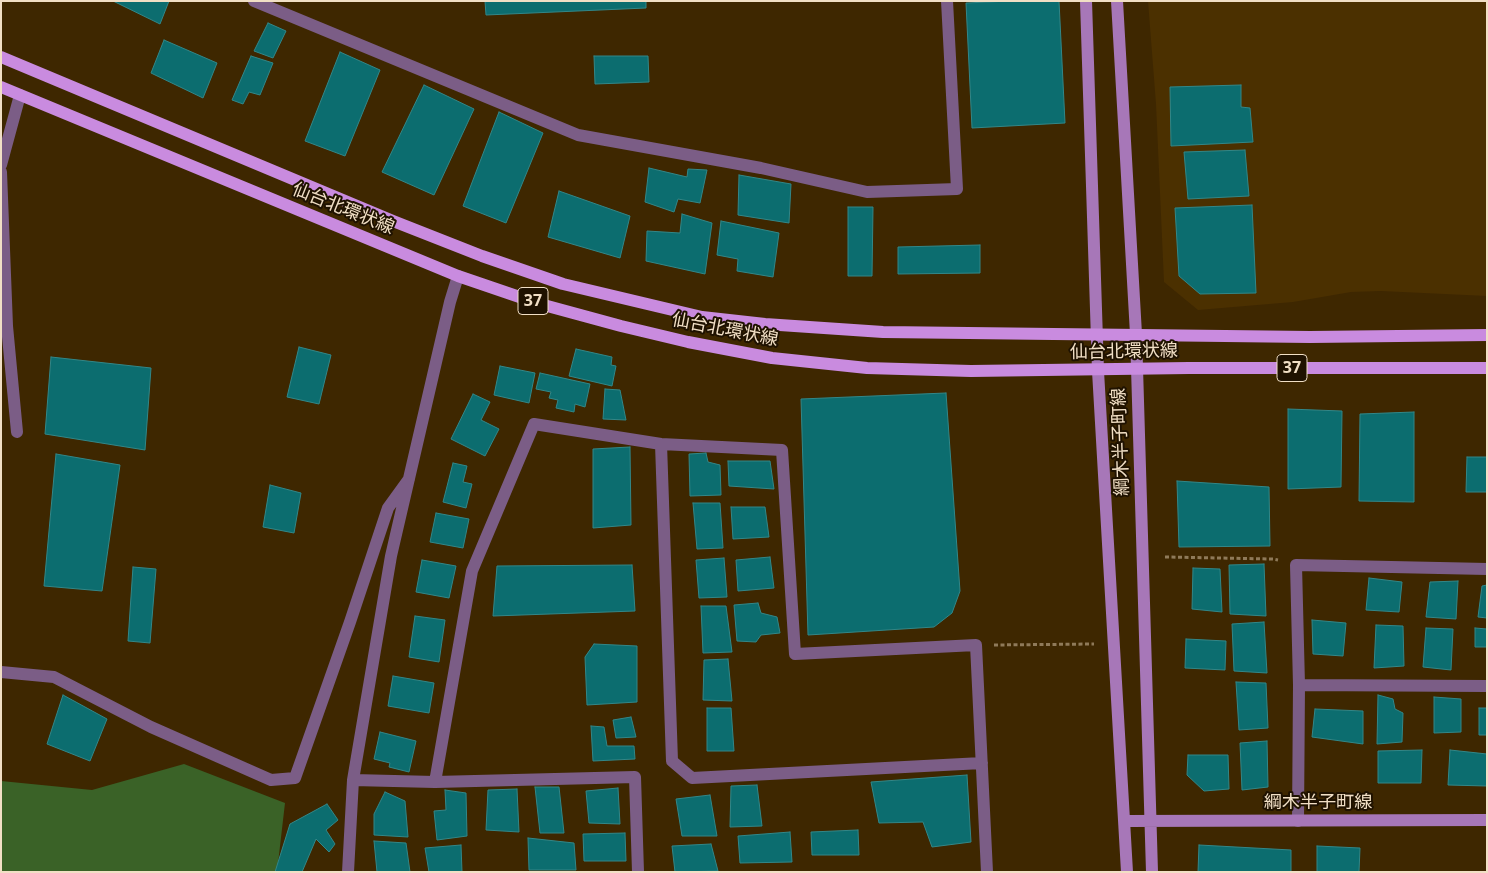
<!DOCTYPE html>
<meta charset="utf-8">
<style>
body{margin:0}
#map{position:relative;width:1488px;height:873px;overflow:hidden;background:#3e2700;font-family:"Noto Sans",sans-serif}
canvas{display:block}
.frame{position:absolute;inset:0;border:2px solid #f1dfc5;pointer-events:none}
</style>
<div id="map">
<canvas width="1488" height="873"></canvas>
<div class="frame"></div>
</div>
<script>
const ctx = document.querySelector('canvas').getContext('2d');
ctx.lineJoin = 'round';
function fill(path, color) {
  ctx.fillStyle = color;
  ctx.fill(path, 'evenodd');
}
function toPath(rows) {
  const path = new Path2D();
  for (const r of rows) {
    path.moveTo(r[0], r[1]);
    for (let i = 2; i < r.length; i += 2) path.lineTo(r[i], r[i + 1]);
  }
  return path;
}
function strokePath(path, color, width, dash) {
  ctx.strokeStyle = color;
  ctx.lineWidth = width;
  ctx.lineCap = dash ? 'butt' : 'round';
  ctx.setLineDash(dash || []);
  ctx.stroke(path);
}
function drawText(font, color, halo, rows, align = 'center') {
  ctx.font = font + ' "Noto Sans","Noto Sans JP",sans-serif';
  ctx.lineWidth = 4;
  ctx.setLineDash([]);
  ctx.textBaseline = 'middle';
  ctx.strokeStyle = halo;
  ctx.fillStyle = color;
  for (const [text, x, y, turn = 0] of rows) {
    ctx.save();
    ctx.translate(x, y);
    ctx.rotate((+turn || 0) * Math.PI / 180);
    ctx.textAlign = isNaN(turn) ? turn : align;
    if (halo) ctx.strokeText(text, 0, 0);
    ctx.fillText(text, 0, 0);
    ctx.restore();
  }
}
const built = toPath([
 [1148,1,1487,1,1487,296,1381,291,1351,292,1293,302,1198,310,1164,282,1156,104]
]);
const green = toPath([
 [184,764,285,803,277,872,1,872,1,781,92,790]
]);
const building = toPath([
 [113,1,169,1,160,24,113,1],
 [485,1,646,1,646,8,486,15,485,1],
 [1010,1,1059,1,1065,123,972,128,966,3,1010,1],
 [268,23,286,31,273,58,254,51,268,23],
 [164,40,217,63,203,98,151,73,164,40],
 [340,52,380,70,345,156,305,141,340,52],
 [251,56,273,63,260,95,249,92,243,104,232,100,251,56],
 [594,56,648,56,649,82,595,84,594,56],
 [424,85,474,109,434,195,382,172,424,85],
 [1241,85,1241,107,1250,108,1253,142,1171,146,1170,87,1241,85],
 [499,112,543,133,506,223,463,206,499,112],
 [1245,150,1249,196,1188,199,1184,152,1245,150],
 [649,168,687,177,688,169,707,170,700,203,678,199,674,212,645,202,649,168],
 [739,175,791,184,789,223,738,215,739,175],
 [559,191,630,216,620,258,548,237,559,191],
 [1252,205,1256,293,1200,294,1179,276,1175,208,1252,205],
 [848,207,873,207,872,276,848,276,848,207],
 [682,214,712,223,705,274,646,261,647,231,680,233,682,214],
 [721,221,779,233,773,277,737,271,738,259,717,255,721,221],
 [980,245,980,273,898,274,898,247,980,245],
 [299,347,331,355,319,404,287,397,299,347],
 [576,349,612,357,611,365,616,366,612,386,569,376,576,349],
 [51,357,151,368,145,450,45,434,51,357],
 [500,366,535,373,529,403,494,395,500,366],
 [540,373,590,384,585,407,575,404,574,412,556,408,558,400,549,398,551,392,536,389,540,373],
 [605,389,620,390,626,420,603,419,605,389],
 [946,393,960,591,952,613,934,627,808,635,801,399,946,393],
 [473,394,490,402,481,420,499,429,485,456,451,439,473,394],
 [1288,409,1342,411,1341,487,1288,489,1288,409],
 [1414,412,1414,502,1359,501,1360,414,1414,412],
 [630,447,631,525,593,528,593,449,630,447],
 [706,453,708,462,720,465,721,495,690,496,689,454,706,453],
 [56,454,120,465,102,591,44,586,56,454],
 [1467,457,1487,457,1487,492,1466,492,1467,457],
 [728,461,770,461,774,489,729,486,728,461],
 [453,463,467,466,463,482,472,484,466,508,443,502,453,463],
 [1177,481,1269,487,1270,546,1179,547,1177,481],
 [270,485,301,493,294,533,263,527,270,485],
 [693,503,720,503,723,548,697,549,693,503],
 [731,507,765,507,769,537,733,539,731,507],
 [436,513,469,519,463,548,430,542,436,513],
 [770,557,774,588,738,591,736,560,770,557],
 [724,558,727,597,699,598,696,560,724,558],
 [422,560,456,566,449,598,416,592,422,560],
 [1264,564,1266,616,1230,614,1229,565,1264,564],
 [632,565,635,611,493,616,497,566,632,565],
 [133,567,156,569,150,643,128,641,133,567],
 [1193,568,1220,569,1222,612,1192,609,1193,568],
 [1369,578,1402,582,1399,612,1366,610,1369,578],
 [1458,581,1456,619,1426,617,1430,582,1458,581],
 [1487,585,1487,618,1478,617,1482,586,1487,585],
 [758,603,761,613,777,617,780,633,761,635,756,642,737,641,734,605,758,603],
 [701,606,726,606,732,652,703,653,701,606],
 [415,616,445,620,439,662,409,657,415,616],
 [1312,620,1346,623,1343,656,1313,654,1312,620],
 [1264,622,1267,673,1234,671,1232,624,1264,622],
 [1376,625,1403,626,1404,666,1374,668,1376,625],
 [1426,628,1453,629,1451,670,1423,667,1426,628],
 [1475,628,1487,629,1487,647,1475,647,1475,628],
 [1186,639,1226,641,1225,670,1185,668,1186,639],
 [594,644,637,646,637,702,587,705,585,657,594,644],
 [728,659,732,701,703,700,704,660,728,659],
 [393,676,434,683,429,713,388,706,393,676],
 [1236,682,1266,683,1268,728,1239,730,1236,682],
 [63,695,107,719,90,761,47,744,63,695],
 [1378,695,1393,699,1395,709,1403,713,1402,742,1377,744,1378,695],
 [1434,697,1461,699,1461,732,1434,733,1434,697],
 [707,708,731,708,734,751,707,751,707,708],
 [1479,708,1487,708,1487,735,1479,735,1479,708],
 [1315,709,1363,711,1363,744,1312,737,1315,709],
 [631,717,636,737,616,738,613,720,631,717],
 [591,726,604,727,607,746,634,746,635,759,593,761,591,726],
 [380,732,416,741,409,772,389,767,390,763,374,759,380,732],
 [1267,741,1268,787,1242,790,1240,743,1267,741],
 [1422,750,1421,783,1378,783,1378,751,1422,750],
 [1450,750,1487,754,1487,786,1448,785,1450,750],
 [1188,755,1228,755,1229,789,1204,791,1187,775,1188,755],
 [967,775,971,842,932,847,923,822,879,823,871,782,967,775],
 [757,785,762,826,730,827,731,786,757,785],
 [535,787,559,787,564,833,540,833,535,787],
 [618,788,620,824,589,823,586,791,618,788],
 [517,789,519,832,486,830,488,790,517,789],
 [445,790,466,793,467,836,437,840,434,811,446,810,445,790],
 [385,792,405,801,408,837,374,835,374,814,385,792],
 [710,795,717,836,682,836,676,799,710,795],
 [327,804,338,820,326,830,335,844,329,852,316,839,302,872,275,872,290,824,327,804],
 [858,830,859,855,812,855,811,832,858,830],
 [790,832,792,862,740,863,738,836,790,832],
 [625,833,626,861,584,861,583,834,625,833],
 [528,838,574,843,576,870,529,870,528,838],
 [374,841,406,843,410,872,377,872,374,841],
 [711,844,718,871,675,872,672,846,711,844],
 [461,845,462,872,429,872,425,848,461,845],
 [1199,845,1291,850,1291,872,1198,872,1199,845],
 [1317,846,1360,848,1359,872,1317,872,1317,846]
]);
const path = toPath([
 [1165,557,1273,559,1278,560],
 [994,645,1094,644]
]);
const street = toPath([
 [254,1,578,135,761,168,867,192,957,189,947,1],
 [1,165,20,95],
 [1,172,7,326,17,432],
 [661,444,672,761,692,778,982,763],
 [1,672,54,677,151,727,271,780,295,778,350,622,388,508,409,479],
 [1299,685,1487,686],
 [353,780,435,782,635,777,638,872],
 [435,782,472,571,534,424,661,444,782,450,795,654,976,645,987,872],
 [1298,821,1299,685,1296,565,1487,569],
 [348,872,353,780,391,556,450,302,458,276]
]);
const secondary = toPath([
 [1086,1,1098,371,1127,872],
 [1117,1,1136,334,1152,872],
 [1125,821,1487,820]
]);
const primary = toPath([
 [1,57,393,221,482,256,563,284,702,317,765,324,883,332,1310,337,1487,335],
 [1,87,458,276,540,304,621,326,688,342,772,358,867,368,971,371,1189,368,1487,368]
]);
const shields = [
 [533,301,30],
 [1292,368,30]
];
const shieldNames = [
 ["37",533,301],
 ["37",1292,368]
];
const streetNames = [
 ["仙台北環状線",343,209,22],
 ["仙台北環状線",725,330,11],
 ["仙台北環状線",1124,352,-1],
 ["綱木半子町線",1121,442,-92],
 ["綱木半子町線",1318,803]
];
fill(built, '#4b3000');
fill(green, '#3a6227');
fill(building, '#0c6d6f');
strokePath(building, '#328788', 1);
strokePath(path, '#8f7a59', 3, [4, 2.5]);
strokePath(street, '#7b5d86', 12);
strokePath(secondary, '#a777b8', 12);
strokePath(primary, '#c98bdf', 12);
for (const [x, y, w] of shields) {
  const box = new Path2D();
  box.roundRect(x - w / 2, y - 13.5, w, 27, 4);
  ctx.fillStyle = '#1f1200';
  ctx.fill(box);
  strokePath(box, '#f1dfc5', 1);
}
drawText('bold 16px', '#f1dfc5', null, shieldNames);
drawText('18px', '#f1dfc5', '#1f1200', streetNames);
</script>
